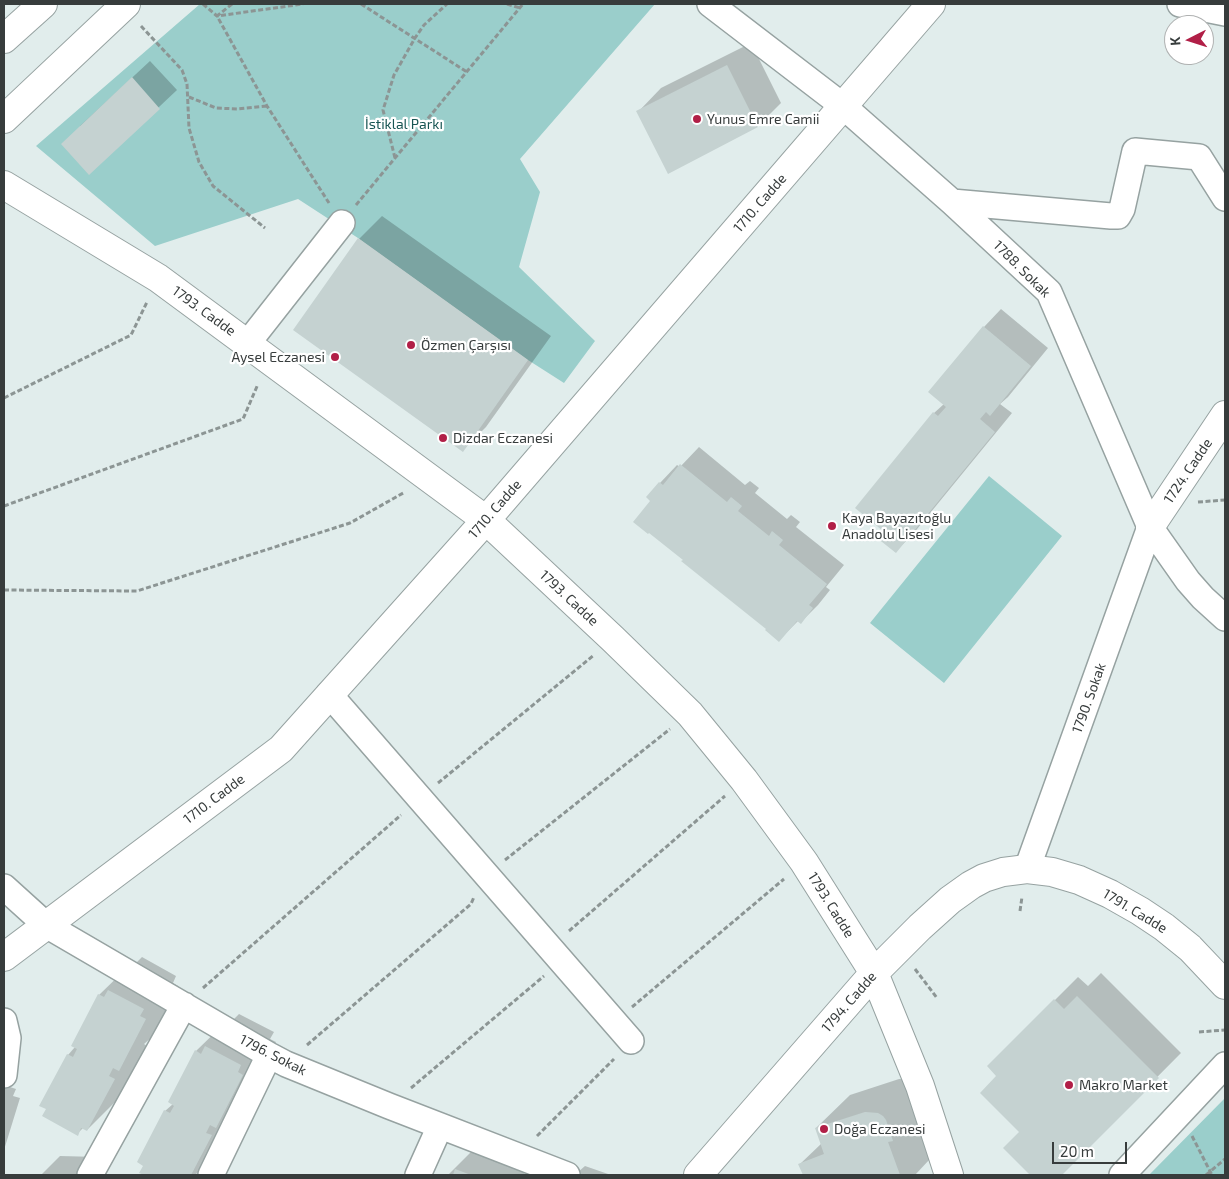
<!DOCTYPE html>
<meta charset="utf-8">
<style>
body{margin:0}
#map{position:relative;width:1229px;height:1179px;overflow:hidden;background:#e1edec;font-family:"Exo 2",sans-serif}
canvas{display:block}
.frame{position:absolute;inset:0;border:5px solid #373c3c;pointer-events:none}
.north{position:absolute;left:1164px;top:15px;width:50px;height:50px;box-sizing:border-box;background:#fff;border:1px solid #afb1b1;border-radius:50%;rotate:265deg;font-size:14px;font-weight:700;line-height:20px;text-align:center;color:#373c3c}
.north::after{content:'';display:block;margin:auto;width:18px;height:22px;background:#b11f47;clip-path:polygon(50% 0,100% 100%,50% 72%,0 100%)}
.scale{position:absolute;left:1052px;top:1142px;width:75px;height:22px;box-sizing:border-box;border:2px solid #373c3c;border-top:0;padding-left:6px;font-size:15px;line-height:18px;white-space:nowrap;color:#373c3c;-webkit-text-stroke:4px #fff;paint-order:stroke}
</style>
<div id="map">
<canvas width="1229" height="1179"></canvas>
<div class="frame"></div>
<div class="north">K</div>
<div class="scale">20 m</div>
</div>
<script>
const ctx = document.querySelector('canvas').getContext('2d');
ctx.lineJoin = 'round';
function fill(path, color) {
  ctx.fillStyle = color;
  ctx.fill(path, 'evenodd');
}
function toPath(rows) {
  const path = new Path2D();
  for (const r of rows) {
    path.moveTo(r[0], r[1]);
    for (let i = 2; i < r.length; i += 2) path.lineTo(r[i], r[i + 1]);
  }
  return path;
}
function strokePath(path, color, width, dash) {
  ctx.strokeStyle = color;
  ctx.lineWidth = width;
  ctx.lineCap = dash ? 'butt' : 'round';
  ctx.setLineDash(dash || []);
  ctx.stroke(path);
}
function drawText(font, color, halo, rows, align = 'center') {
  ctx.font = font + ' "Exo 2",sans-serif';
  ctx.lineWidth = 4.5;
  ctx.setLineDash([]);
  ctx.textBaseline = 'middle';
  ctx.strokeStyle = halo;
  ctx.fillStyle = color;
  for (const [text, x, y, turn = 0] of rows) {
    ctx.save();
    ctx.translate(x, y);
    ctx.rotate((+turn || 0) * Math.PI / 180);
    ctx.textAlign = isNaN(turn) ? turn : align;
    if (halo) ctx.strokeText(text, 0, 0);
    ctx.fillText(text, 0, 0);
    ctx.restore();
  }
}
const green = toPath([
 [200,4,655,4,520,159,540,192,519,267,595,341,564,383,528,360,358,238,298,199,155,246,36,146],
 [989,476,1062,536,944,683,870,623],
 [1225,1098,1225,1175,1149,1175]
]);
const shadow = toPath([
 [751,43,781,103,758,126,668,172,638,112,661,88],
 [150,61,177,90,89,173,80,126],
 [382,216,551,336,486,427,463,450,359,239],
 [1001,309,1048,348,1008,397,1000,404,1012,413,913,534,895,552,884,531,934,413,944,404,984,327],
 [699,447,745,485,750,481,759,488,755,493,787,519,791,515,800,522,796,527,844,565,826,587,830,590,818,605,801,622,798,621,779,640,768,628,684,560,660,483,677,465,680,467],
 [142,957,176,976,173,983,178,986,152,1037,144,1044,147,1046,120,1097,87,1130,83,1128,77,1134,68,1055,75,1047,99,995,133,962,136,963],
 [1101,973,1181,1053,1060,1175,1032,1175,1005,1148,1021,1132,998,1076,989,1066,1078,977,1088,986],
 [239,1014,274,1032,270,1039,276,1042,218,1153,195,1175,147,1175,141,1172,165,1111,173,1104,196,1051,230,1018,233,1020],
 [899,1079,906,1079,930,1159,915,1175,804,1175,800,1164,822,1143,816,1128,850,1095],
 [4,1085,16,1089,13,1096,20,1098,4,1150],
 [481,1142,530,1159,524,1175,448,1175],
 [60,1156,99,1157,106,1165,106,1175,41,1175],
 [585,1166,611,1175,572,1175,578,1172]
]);
const building = toPath([
 [727,65,758,127,668,174,636,111],
 [132,77,160,109,89,175,61,144],
 [358,238,528,360,463,452,293,330],
 [983,326,1031,366,990,416,986,412,980,419,995,432,896,553,877,538,883,531,855,508,933,412,938,416,946,407,928,392],
 [680,464,727,502,731,497,742,506,738,511,769,536,772,531,783,540,779,545,827,584,809,605,813,608,801,624,797,621,779,642,765,630,766,629,681,561,683,560,649,533,648,534,633,522,650,501,646,497,659,482,663,485],
 [108,990,144,1009,140,1016,146,1019,119,1071,113,1068,109,1076,115,1079,87,1131,81,1128,78,1136,42,1116,46,1109,39,1106,67,1054,73,1057,77,1049,71,1046,98,994,104,997],
 [1077,996,1159,1078,1062,1175,1030,1175,1003,1148,1019,1132,980,1093,996,1076,987,1066,1054,999,1064,1009],
 [205,1046,241,1065,238,1072,243,1075,216,1128,210,1125,206,1133,212,1135,191,1175,144,1175,139,1173,143,1166,137,1162,164,1110,170,1113,174,1106,168,1102,195,1050,201,1054],
 [865,1112,878,1113,883,1116,886,1120,893,1141,888,1142,900,1175,803,1175,798,1164,824,1154,815,1128],
 [455,1169,471,1175,453,1175]
]);
const path = toPath([
 [203,4,217,16,303,4],
 [232,4,217,16,267,106,329,203],
 [361,4,467,72],
 [507,4,520,8],
 [141,26,182,70,187,84,189,128,199,162,213,186,265,228],
 [189,97,216,108,238,109,267,106],
 [395,158,383,110,394,75,415,38,424,25,447,4],
 [356,205,523,4],
 [4,398,131,335,147,302],
 [1198,502,1225,500],
 [4,506,243,419,258,384],
 [4,590,137,591,350,523,405,492],
 [438,783,594,655],
 [505,860,670,729],
 [1020,911,1022,897],
 [569,931,725,796],
 [915,969,937,998],
 [203,988,401,815],
 [632,1007,784,879],
 [1199,1032,1225,1030],
 [307,1045,471,904,474,897],
 [411,1088,544,976],
 [537,1136,614,1059],
 [1192,1136,1212,1175],
 [1206,1175,1225,1159]
]);
const minor = toPath([
 [710,4,843,106,952,202,1049,292,1150,527,1188,581,1203,598,1225,618],
 [1180,4,1225,13],
 [952,202,1111,216,1118,216,1122,209,1135,151,1199,157,1225,198],
 [247,344,342,223],
 [329,694,631,1041],
 [1027,869,1150,527],
 [4,887,46,925,269,1055,286,1064,389,1106,567,1175],
 [4,1021,8,1038,4,1075],
 [90,1175,184,1005],
 [211,1175,269,1055],
 [418,1175,440,1126],
 [1122,1175,1225,1065]
]);
const tertiary = toPath([
 [4,185,158,278,486,520,613,639,690,714,744,780,804,862,874,973,920,1086,949,1175],
 [1150,527,1225,415],
 [4,957,281,749,486,520,931,4],
 [698,1175,874,973,920,927,950,900,971,885,984,878,1003,872,1027,869,1052,872,1079,880,1110,894,1140,911,1164,927,1190,948,1225,985]
]);
const primary = toPath([
 [4,39,43,4],
 [4,119,126,4]
]);
const markers = [
 [697,119,5,"#b11f47"],
 [411,345,5,"#b11f47"],
 [335,357,5,"#b11f47"],
 [443,438,5,"#b11f47"],
 [832,526,5,"#b11f47"],
 [1069,1085,5,"#b11f47"],
 [824,1129,5,"#b11f47"]
];
const poiNames = [
 ["Yunus Emre Camii",707,119],
 ["Özmen Çarşısı",421,345],
 ["Aysel Eczanesi",325,357,"right"],
 ["Dizdar Eczanesi",453,438],
 ["Kaya Bayazıtoğlu",842,518],
 ["Anadolu Lisesi",842,534],
 ["Makro Market",1079,1085],
 ["Doğa Eczanesi",834,1129]
];
const parkNames = [
 ["İstiklal Parkı",404,124]
];
const streetNames = [
 ["1710. Cadde",760,203,-49],
 ["1788. Sokak",1022,269,45],
 ["1793. Cadde",204,311,36],
 ["1724. Cadde",1188,471,-56],
 ["1710. Cadde",495,509,-49],
 ["1793. Cadde",569,598,43],
 ["1790. Sokak",1089,698,-70],
 ["1710. Cadde",214,799,-37],
 ["1793. Cadde",831,905,58],
 ["1791. Cadde",1135,911,31],
 ["1794. Cadde",849,1002,-49],
 ["1796. Sokak",273,1055,27]
];
fill(green, '#9acecb');
fill(shadow, '#0003');
fill(building, '#c5d2d1');
strokePath(minor, '#96a2a1', 28);
strokePath(tertiary, '#96a2a1', 30);
strokePath(primary, '#96a2a1', 30);
strokePath(path, '#8c9594', 3, [5, 2.5]);
strokePath(minor, '#fff', 25);
strokePath(tertiary, '#fff', 28);
strokePath(primary, '#fff', 28);
for (const [x, y, r, color] of markers) {
  const dot = new Path2D();
  dot.arc(x, y, r, 0, 2 * Math.PI);
  ctx.fillStyle = color;
  ctx.fill(dot);
  strokePath(dot, '#fff', 2);
}
drawText('14px', '#373c3c', '#fff', poiNames, 'left');
drawText('14px', '#185553', '#fff', parkNames);
drawText('14px', '#373c3c', '#fff', streetNames);
</script>
